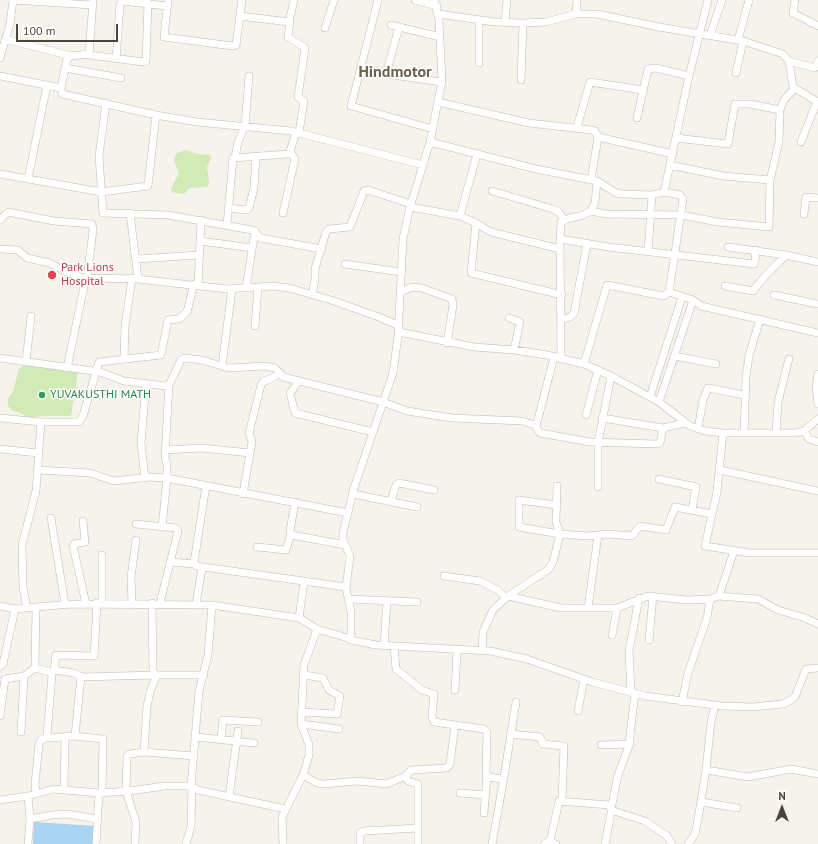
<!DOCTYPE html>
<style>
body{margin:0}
#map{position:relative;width:818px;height:844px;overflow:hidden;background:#f6f3ec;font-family:"PT Sans",sans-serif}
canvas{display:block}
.north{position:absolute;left:762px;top:788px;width:40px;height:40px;-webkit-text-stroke:3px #fff;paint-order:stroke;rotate:0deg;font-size:11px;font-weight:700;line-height:16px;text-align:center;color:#4b4439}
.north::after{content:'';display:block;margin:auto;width:14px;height:18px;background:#4b4439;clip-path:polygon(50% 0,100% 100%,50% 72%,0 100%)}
.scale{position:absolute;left:16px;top:24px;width:102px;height:18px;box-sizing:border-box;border:2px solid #4b4439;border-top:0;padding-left:5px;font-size:12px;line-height:14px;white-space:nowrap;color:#4b4439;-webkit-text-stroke:3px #fff;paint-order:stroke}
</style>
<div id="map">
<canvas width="818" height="844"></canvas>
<div class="north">N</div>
<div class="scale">100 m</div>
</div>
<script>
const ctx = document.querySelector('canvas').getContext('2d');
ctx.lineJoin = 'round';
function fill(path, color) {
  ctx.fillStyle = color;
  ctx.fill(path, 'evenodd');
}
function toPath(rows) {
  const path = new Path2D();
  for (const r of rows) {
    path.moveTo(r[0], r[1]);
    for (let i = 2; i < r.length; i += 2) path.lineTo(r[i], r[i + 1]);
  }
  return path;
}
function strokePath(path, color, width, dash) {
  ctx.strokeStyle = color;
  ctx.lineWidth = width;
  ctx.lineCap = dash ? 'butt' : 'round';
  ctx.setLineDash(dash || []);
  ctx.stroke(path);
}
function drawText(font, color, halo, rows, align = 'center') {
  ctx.font = font + ' "PT Sans",sans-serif';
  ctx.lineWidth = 3;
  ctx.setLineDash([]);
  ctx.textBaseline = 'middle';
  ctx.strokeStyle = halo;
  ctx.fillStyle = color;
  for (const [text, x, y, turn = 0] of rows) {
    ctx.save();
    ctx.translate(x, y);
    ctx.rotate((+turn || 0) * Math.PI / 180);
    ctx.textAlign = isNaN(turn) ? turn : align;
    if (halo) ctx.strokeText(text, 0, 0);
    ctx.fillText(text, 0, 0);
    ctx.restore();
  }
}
const green = toPath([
 [185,150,198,154,210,155,211,158,207,167,209,183,207,187,189,188,184,194,171,192,171,188,179,174,174,160,176,154],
 [24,365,78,372,71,416,44,416,27,418,21,413,11,410,8,406,8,399,13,391,19,369]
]);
const water = toPath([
 [34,822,96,826,95,844,33,844]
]);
const minor = toPath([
 [13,0,92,5],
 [93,0,89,55,144,62,146,61,148,3],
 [168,0,164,37,233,46,236,45,242,0],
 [378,0,351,106,433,129],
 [415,0,437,6],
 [434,0,439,20,442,81,430,142,410,207,403,239,398,336,393,373,354,488,343,533,343,540,350,556,346,588,351,612,351,640,376,645,490,651,527,659,592,682,645,696,722,706,752,707,783,704,789,701,795,697,806,669,818,668],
 [795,0,793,13,818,26],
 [438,14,495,22,523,23,546,22,576,14,597,14,659,27,743,41,783,54,789,61,793,87,818,102],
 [576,14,577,0],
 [240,16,289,22,294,0],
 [290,22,288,37,305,48,298,97,304,101,299,133],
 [505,22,507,0],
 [391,25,440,37],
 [325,28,334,0],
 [710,35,722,0],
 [5,39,71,56],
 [738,40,749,0],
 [89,54,71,56,67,59,61,88,62,94,156,115],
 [0,58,10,24,13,0],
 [116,59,120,5,122,1,167,6],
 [789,61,815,68,818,61],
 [479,63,479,20],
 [361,67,386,74,441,82],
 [65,68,121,78],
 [736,73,743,41],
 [386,74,399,27],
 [0,76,61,88],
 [521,80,523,23],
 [438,102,529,123,591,130,595,131,598,137],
 [106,103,99,156,103,213,168,215,252,230,255,231,260,238,322,249],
 [637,118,648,69,656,68,689,76],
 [577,127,590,82,643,90],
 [676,138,728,144,735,104,750,104,780,110],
 [430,142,536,169,597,181],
 [801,142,817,101],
 [235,157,238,142,245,126,249,76],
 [0,174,101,192,148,186,156,115,197,122,291,131,423,165],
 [28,179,47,85],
 [591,180,598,137,673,154],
 [770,180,779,142,780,110,784,100,795,88],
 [492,191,553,209,559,212,564,220],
 [664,192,680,195,683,199,669,292,693,300,701,306,818,333],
 [410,207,460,216,476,223,491,232,560,249],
 [228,208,246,210,249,208,254,188,256,156],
 [591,211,606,214,681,215,718,222,769,227,770,180,723,176,670,165],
 [130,213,138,279],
 [283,213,295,159,290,151],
 [804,214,806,197,818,198],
 [460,216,477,154],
 [0,220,8,212,54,221,92,224,93,230,87,279],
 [476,223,471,273,562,295],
 [227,225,233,158,289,154,296,133],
 [560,239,608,247,754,264,755,262,756,250],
 [200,241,252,248],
 [728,247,786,255,818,262],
 [0,249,18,250,27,258,50,263,64,271,86,279],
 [648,251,652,195],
 [137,259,199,255],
 [345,264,401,272],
 [198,285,201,220],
 [725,286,753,291,765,276,786,255],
 [246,288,255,231],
 [400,292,412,287,422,288,452,299,453,305,447,343],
 [312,295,315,279,315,269,326,232,329,229,350,227,364,191,368,190,411,204],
 [774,295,818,304],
 [509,318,520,322,514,350],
 [561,320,570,317,574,313,587,244],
 [255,326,258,287],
 [399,332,474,347,514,350,547,355,584,364,611,376,659,402,690,426,705,431,723,433,795,433,804,431,818,419],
 [675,356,716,364],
 [0,358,100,372,124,381,166,386,169,385,181,360,184,358,202,360,228,368,265,366,275,368,283,377,383,402,407,411,452,418,522,421,535,425,540,433,590,442,657,444,660,443,663,428,685,423],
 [124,359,125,326,132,278],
 [561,359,560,239,561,222,567,219,583,215,591,211,595,203,597,181,616,193,622,194,652,195,664,192,689,76,708,0],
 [26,362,31,316],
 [584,364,607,285,664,296,669,292],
 [222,366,232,289],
 [67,368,85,282,89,278,137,279,227,289,272,286,289,288,331,300,379,317,399,326],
 [818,374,816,387,818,404],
 [299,381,290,393,295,413,373,432],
 [650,397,682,297],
 [659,402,693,300],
 [586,415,598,370],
 [0,418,41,422,79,422,83,416,99,362,161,355,168,320,179,319,187,312,194,284],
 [602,418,663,428],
 [536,427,554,357],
 [698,429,703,400,708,388,744,395],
 [804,431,809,439,818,442],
 [723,433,717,492,705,546,750,553,818,553],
 [744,433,746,377,749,356,760,319],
 [776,433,778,402,789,359],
 [0,449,39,453],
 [165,450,201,448,250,453],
 [38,470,90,473,114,481,148,477,167,478,348,513],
 [720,470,818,491],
 [145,478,141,443,146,384],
 [659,479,696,487,692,509],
 [206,486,194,562,196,566,346,587],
 [598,487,598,443,611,376],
 [243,494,252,442,249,433,261,385,263,382,280,374],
 [353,494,417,507],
 [391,501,396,485,399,483,434,490],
 [295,502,290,531,292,535,345,545],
 [556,505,519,500,519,527,560,534,556,522,557,486],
 [51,518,65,604],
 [83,521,85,542,74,544,73,546,86,604],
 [136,524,176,528,178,531,160,603],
 [162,527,167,478,167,465,165,457,169,385],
 [257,547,286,550,291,534],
 [171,562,194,564],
 [444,576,480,581,498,590,506,598],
 [508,596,561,608,617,608,648,596,687,600,710,599,718,596,720,593,734,551],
 [718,596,758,599,778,610,805,618,818,624],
 [348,599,417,602],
 [97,603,94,656,56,655,54,670,74,673,82,677,155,675],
 [102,603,102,555],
 [132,603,131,577,136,540],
 [152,603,153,671,156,676],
 [196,604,202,568],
 [0,606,15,609,70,604,212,605,299,618,317,629,351,639],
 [36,607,35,668,50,672,52,674,47,736,51,738,73,736,103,739,102,793],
 [27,608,23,588,22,545,36,491,41,422],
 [588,608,598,535],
 [299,618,304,582],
 [612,635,617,608],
 [649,640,653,596],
 [384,645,387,601],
 [394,646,396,669,422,690,434,694,432,716,434,722,484,729,487,732,486,775,489,777,501,779,503,783,492,844],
 [482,651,483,632,493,610,508,596,549,569,553,562,560,534,587,536,608,534,632,536,640,526,666,530,675,507,712,514],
 [0,666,3,664,15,609],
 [455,690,457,650],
 [631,692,629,651,639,598],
 [682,702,688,673,707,618,710,599],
 [578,711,584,679],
 [302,712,337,714,340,696,329,690,323,678,304,675],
 [0,716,5,679,24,676,35,668],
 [301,724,339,729],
 [21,732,24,676],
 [510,734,540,737,543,744,564,746,562,801],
 [75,736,81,676],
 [196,737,254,743],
 [221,739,223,720,258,722],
 [601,745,629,744,635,693],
 [194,756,144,752,147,706,150,692,157,675,204,675],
 [706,770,748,777,791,769,818,774],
 [303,775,317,783,324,784,358,781,386,784,406,776,411,770,447,768,450,764,455,725],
 [406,776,408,781,418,784,418,844],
 [503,783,516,702],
 [191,786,198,790,285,809],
 [64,789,65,737],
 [460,793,486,795],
 [36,794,35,784,39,744,41,740,47,737],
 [28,796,30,819],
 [229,797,238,731],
 [0,800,28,796,53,789,99,793,130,791,164,786,191,786,199,691,208,655,212,605],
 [702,802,737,808],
 [611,809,618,775,630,743],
 [484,813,487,776],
 [550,842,559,801,609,805,612,812],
 [28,844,30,819,52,815,67,814,97,819],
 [96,844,99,793],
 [135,844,136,822,126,791,127,756,130,754,144,752],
 [186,844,191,826,192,787],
 [283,844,282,817,303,775,309,755,309,745,301,724,304,665,317,629],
 [360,844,360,833,364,831,418,828],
 [544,844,547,842,556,844],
 [605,844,611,813,614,811,645,821,667,836,672,844],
 [688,844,695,834,697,825,706,770,711,722,715,705]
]);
const markers = [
 [52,275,5,"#e0444e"],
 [42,395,4,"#2e9e5b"]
];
const healthNames = [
 ["Park Lions",61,268],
 ["Hospital",61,282]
];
const leisureNames = [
 ["YUVAKUSTHI MATH",50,395]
];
const districtNames = [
 ["Hindmotor",395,72]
];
fill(green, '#d2eab5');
fill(water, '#a9d4f2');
strokePath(minor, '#c2bbae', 8);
strokePath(minor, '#fff', 7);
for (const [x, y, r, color] of markers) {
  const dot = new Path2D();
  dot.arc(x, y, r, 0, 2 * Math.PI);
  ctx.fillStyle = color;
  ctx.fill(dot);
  strokePath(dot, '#fff', 1.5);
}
drawText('12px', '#be3a42', '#fff', healthNames, 'left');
drawText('12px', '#27864d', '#fff', leisureNames, 'left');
drawText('bold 16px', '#6e6250', '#fff', districtNames);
</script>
